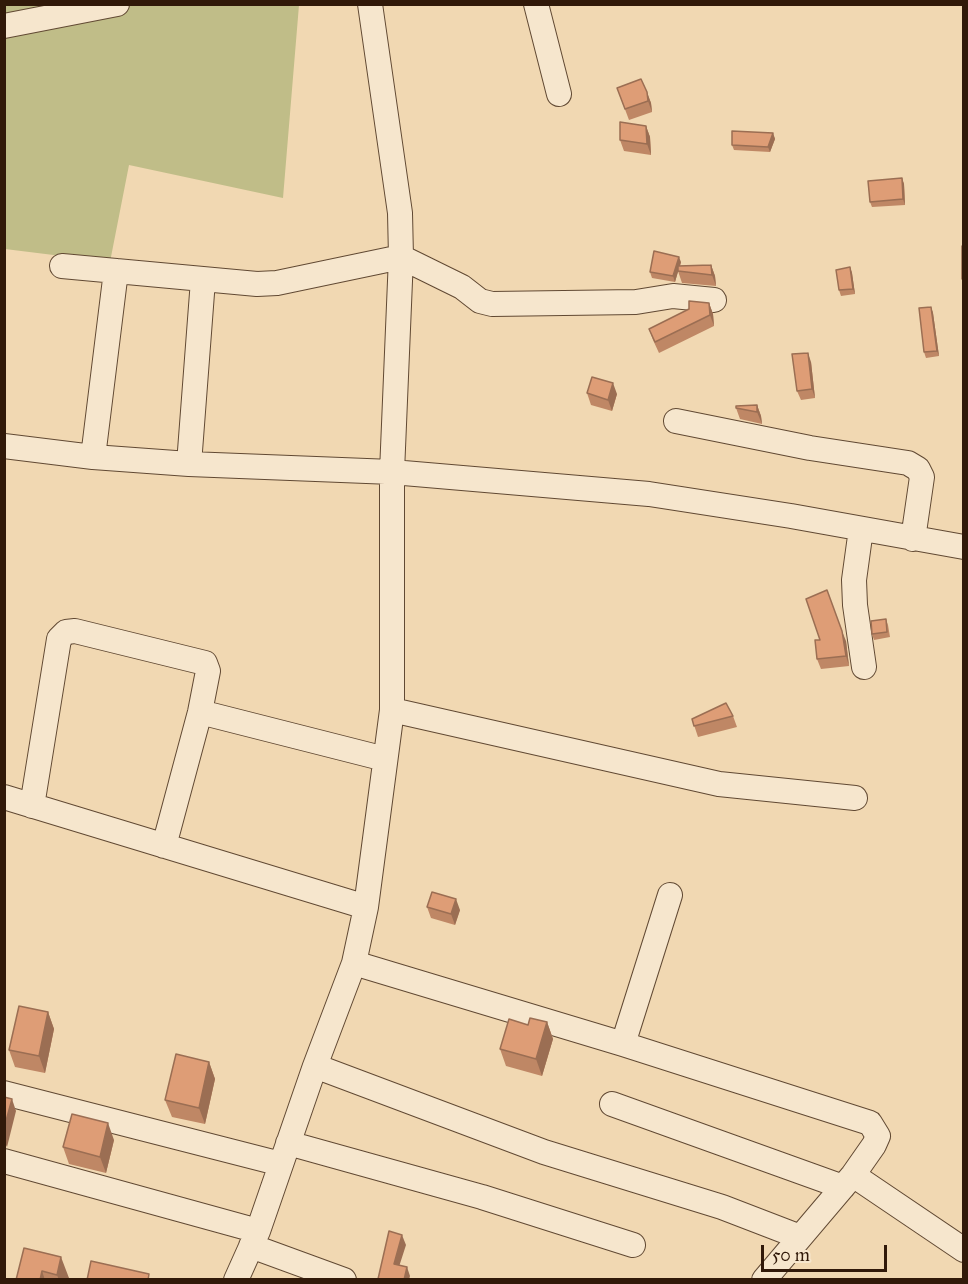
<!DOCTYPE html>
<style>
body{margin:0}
#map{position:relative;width:968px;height:1284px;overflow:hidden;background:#f1d8b2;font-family:"IM FELL Great Primer",serif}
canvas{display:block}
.frame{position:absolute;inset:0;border:6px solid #311909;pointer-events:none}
.scale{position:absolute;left:761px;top:1245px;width:126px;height:27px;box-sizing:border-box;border:3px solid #311909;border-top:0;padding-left:8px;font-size:18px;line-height:21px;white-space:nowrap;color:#311909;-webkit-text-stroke:4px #f6e6cd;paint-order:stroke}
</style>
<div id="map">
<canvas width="968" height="1284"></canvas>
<div class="frame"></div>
<div class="scale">50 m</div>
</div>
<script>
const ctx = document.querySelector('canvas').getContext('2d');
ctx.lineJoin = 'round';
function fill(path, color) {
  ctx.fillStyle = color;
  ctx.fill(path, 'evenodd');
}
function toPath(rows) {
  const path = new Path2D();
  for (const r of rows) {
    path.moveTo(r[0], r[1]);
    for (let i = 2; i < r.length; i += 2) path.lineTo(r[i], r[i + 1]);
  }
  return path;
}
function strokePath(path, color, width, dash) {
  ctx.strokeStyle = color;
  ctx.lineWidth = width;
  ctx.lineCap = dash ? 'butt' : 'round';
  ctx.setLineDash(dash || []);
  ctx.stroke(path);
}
const green = toPath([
 [5,5,299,5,283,198,129,165,110,262,5,249]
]);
const minor = toPath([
 [536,4,559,94],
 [4,26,117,4],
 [62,266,257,284,277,283,401,257,462,287,480,301,492,304,636,302,673,296,714,300],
 [676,421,810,448,908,463,918,469,922,477,913,539],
 [4,446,93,457,189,464,392,472,649,494,791,516,964,547],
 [93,457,116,271],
 [189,464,203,280],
 [861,529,854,580,855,605,864,667],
 [392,710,719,784,855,798],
 [200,712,385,759],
 [4,797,366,907],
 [32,806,59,639,66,632,75,631,205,663,208,671,200,712,164,846],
 [354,963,623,1044,870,1123,878,1136,874,1145,853,1175,764,1280],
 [623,1044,670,895],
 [315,1066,544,1152,722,1207,800,1237],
 [4,1093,281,1164],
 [612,1104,843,1187],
 [288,1143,482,1197,633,1245],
 [4,1161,258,1231],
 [853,1175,964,1250],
 [251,1246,344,1280],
 [236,1280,258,1231,315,1066,354,963,366,907,392,710,392,472,401,257,400,213,370,4]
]);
const wall = toPath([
 [875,4,923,4,923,5,875,6],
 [641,79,651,103,652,112,629,120,617,88],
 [646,126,650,137,651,155,624,151,620,140],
 [773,133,775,139,770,152,734,150,732,145],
 [902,178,904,184,905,205,872,207,870,202],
 [681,262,680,266,711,265,715,276,716,286,682,283,678,271,675,282,652,278,650,272],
 [850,267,852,273,855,294,841,296,839,290],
 [709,303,713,314,714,326,659,353,653,340,649,329],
 [931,307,933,313,939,356,926,358,924,352],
 [811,362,815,398,801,400,797,391],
 [587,393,617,394,612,411,591,405],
 [757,405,761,416,762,424,740,419,736,408],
 [886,619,888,625,890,637,874,640,872,634],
 [846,641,849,666,821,669,817,659],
 [733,716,737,727,698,737,692,719],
 [427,907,460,910,455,925,431,918],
 [48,1012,54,1029,45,1073,15,1067,9,1050],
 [547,1022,553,1039,542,1076,506,1066,500,1049,528,1025],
 [209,1062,215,1079,205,1124,172,1117,165,1100],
 [114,1140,106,1173,69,1164,63,1147],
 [24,1248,69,1278,69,1280,16,1280]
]);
const shadedWall = toPath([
 [647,92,651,103,652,112,648,101],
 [646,126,650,137,651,155,647,144],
 [773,133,775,139,770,152,768,147],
 [902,178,904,184,905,205,903,199],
 [679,257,681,262,675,282,673,276],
 [711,265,715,276,716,286,712,275],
 [850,267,852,273,855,294,853,289],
 [709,303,713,314,714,326,710,315],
 [931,307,933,313,939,356,937,351],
 [808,353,811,362,815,398,812,389],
 [613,383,617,394,612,411,608,400],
 [757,405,761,416,762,424,757,412],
 [842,631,846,641,849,666,846,656],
 [456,899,460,910,455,925,451,914],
 [48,1012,54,1029,45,1073,39,1056],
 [547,1022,553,1039,542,1076,536,1059],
 [209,1062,215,1079,205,1124,199,1108],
 [12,1099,16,1111,7,1147,4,1141,4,1128],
 [108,1123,114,1140,106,1173,100,1157],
 [402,1235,406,1245,397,1273,394,1264],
 [61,1257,69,1278,69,1280,59,1280,57,1275],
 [407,1267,410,1276,409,1280,404,1280],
 [42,1271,45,1280,40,1280]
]);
const building = toPath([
 [641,79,647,92,648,101,625,109,617,88,641,79],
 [620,122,646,126,647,144,620,140,620,122],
 [732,131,773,133,768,147,732,145,732,131],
 [902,178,903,199,870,202,868,181,902,178],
 [962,246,963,246,963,279,962,279,962,246],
 [654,251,679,257,673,276,650,272,654,251],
 [711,265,712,275,678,271,678,266,711,265],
 [850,267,853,289,839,290,836,270,850,267],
 [689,301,709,303,710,315,655,342,649,329,689,309,689,301],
 [931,307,937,351,924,352,919,308,931,307],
 [808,353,812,389,797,391,792,354,808,353],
 [592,377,613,383,608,400,587,393,592,377],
 [757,405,757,412,736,408,736,406,757,405],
 [827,590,842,631,846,656,817,659,815,640,820,640,806,599,827,590],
 [886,619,887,632,872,634,871,621,886,619],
 [726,703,733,716,694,726,692,719,726,703],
 [432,892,456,899,451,914,427,907,432,892],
 [19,1006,48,1012,39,1056,9,1050,19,1006],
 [530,1018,547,1022,536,1059,500,1049,509,1019,528,1025,530,1018],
 [176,1054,209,1062,199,1108,165,1100,176,1054],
 [4,1097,12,1099,4,1128,4,1097],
 [72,1114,108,1123,100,1157,63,1147,72,1114],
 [389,1231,402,1235,394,1264,407,1267,404,1280,378,1279,389,1231],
 [24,1248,61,1257,57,1275,42,1271,40,1280,16,1280,24,1248],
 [91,1261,149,1274,148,1280,87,1280,91,1261]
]);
fill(green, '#c0bd88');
strokePath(minor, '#614933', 26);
strokePath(minor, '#f6e6cd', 24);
fill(wall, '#bf8765');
fill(shadedWall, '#9b6e53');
fill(building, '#de9d76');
strokePath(building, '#9b6e53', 1.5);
</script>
